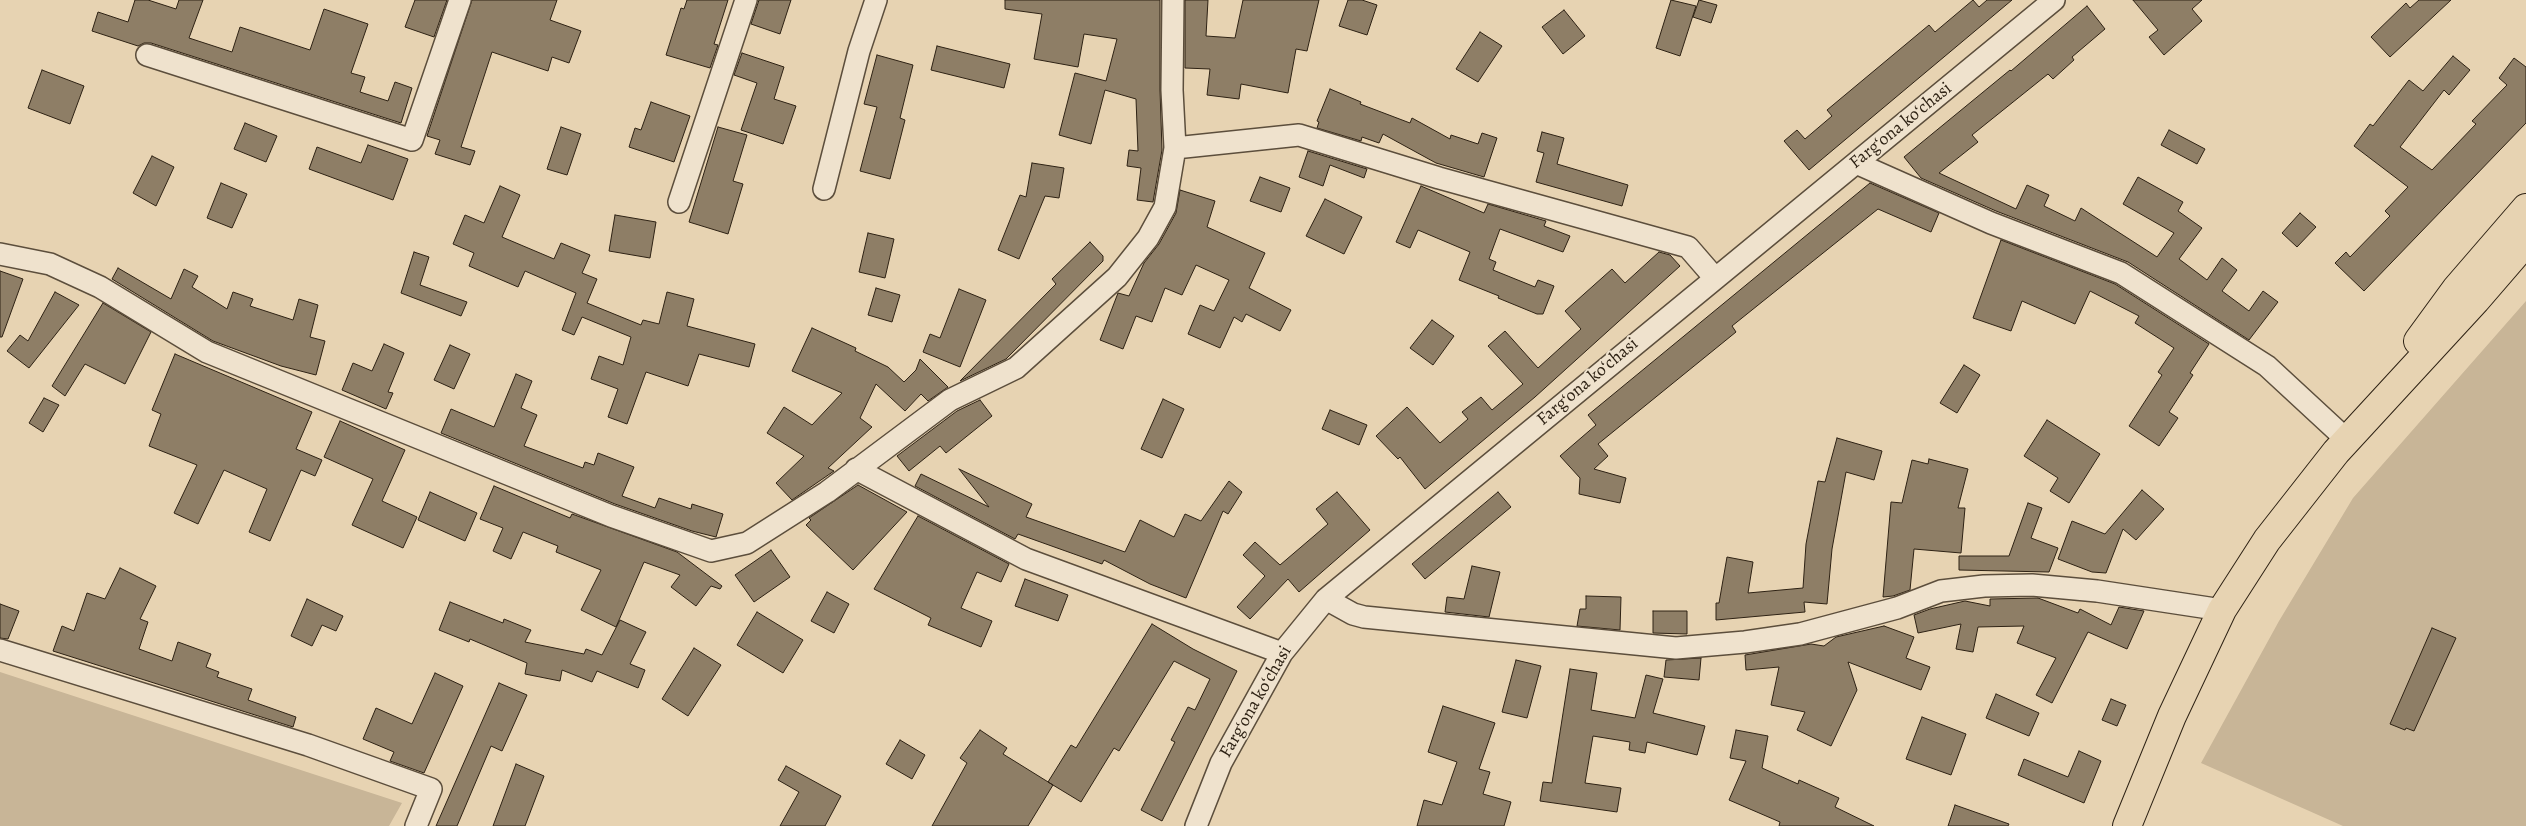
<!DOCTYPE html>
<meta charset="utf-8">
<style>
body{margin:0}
canvas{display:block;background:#e7d3b2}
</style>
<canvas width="2526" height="826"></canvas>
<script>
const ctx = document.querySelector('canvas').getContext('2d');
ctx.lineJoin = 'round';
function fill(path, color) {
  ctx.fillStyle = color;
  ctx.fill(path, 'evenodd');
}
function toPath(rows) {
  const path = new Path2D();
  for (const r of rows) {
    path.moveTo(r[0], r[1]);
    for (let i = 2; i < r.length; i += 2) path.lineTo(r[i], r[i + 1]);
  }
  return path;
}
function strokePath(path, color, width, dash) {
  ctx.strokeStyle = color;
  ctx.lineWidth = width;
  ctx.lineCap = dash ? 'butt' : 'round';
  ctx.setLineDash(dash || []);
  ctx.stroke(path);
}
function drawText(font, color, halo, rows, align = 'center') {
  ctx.font = font + ' Alegreya,serif';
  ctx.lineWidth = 4;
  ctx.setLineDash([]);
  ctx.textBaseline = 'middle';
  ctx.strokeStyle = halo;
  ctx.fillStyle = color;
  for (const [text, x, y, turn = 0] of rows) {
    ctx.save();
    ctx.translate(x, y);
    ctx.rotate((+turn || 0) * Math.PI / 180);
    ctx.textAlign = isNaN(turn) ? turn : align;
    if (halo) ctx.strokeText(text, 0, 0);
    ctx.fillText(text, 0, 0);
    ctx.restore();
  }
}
const green = toPath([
 [2526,301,2526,826,2343,826,2201,763,2279,621,2353,498],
 [0,672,402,803,389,826,0,826]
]);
const building = toPath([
 [135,0,148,0,176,9,179,0,203,0,189,38,232,52,240,27,310,50,324,9,368,24,351,73,365,77,360,92,388,101,395,82,412,88,401,123,151,43,144,43,138,46,92,31,98,12,128,22,135,0],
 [415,0,447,0,434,37,405,27,415,0],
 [472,0,557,0,550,20,581,31,569,63,552,57,548,71,492,52,461,147,475,151,470,165,435,154,440,140,427,136,472,0],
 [687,0,728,0,714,44,718,45,710,68,666,55,681,8,684,9,687,0],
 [759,0,791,0,780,34,751,24,759,0],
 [1005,0,1160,0,1160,90,1162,150,1153,202,1137,200,1141,168,1127,166,1129,150,1138,151,1136,99,1105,90,1091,144,1059,135,1075,73,1106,81,1117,39,1084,34,1078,67,1034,59,1042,14,1005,9,1005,0],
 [1185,0,1208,0,1206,36,1235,38,1243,0,1319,0,1307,51,1296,49,1288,93,1241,84,1239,99,1207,95,1210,69,1185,68,1185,0],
 [1348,0,1362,0,1377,5,1367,35,1339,26,1348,0],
 [1671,0,1696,6,1680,56,1656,48,1671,0],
 [1699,0,1717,5,1711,23,1693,17,1699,0],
 [1973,0,1979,7,1987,0,2012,0,1809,170,1784,141,1797,130,1805,139,1832,116,1827,110,1929,25,1935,32,1973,0],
 [2133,0,2202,0,2192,9,2202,21,2164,55,2149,37,2158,30,2133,0],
 [2419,0,2451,0,2390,57,2371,37,2406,3,2410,8,2419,0],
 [2087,6,2105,29,2072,57,2074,60,2053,79,2048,74,1972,135,1978,142,1939,173,2016,209,2027,185,2049,195,2044,206,2075,221,2081,208,2157,257,2174,233,2123,204,2138,177,2183,202,2178,211,2202,228,2179,259,2207,280,2222,258,2237,270,2222,291,2249,311,2263,291,2278,302,2249,340,2128,262,1996,211,1921,178,1904,157,2010,70,2011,71,2087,6],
 [1564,10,1585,36,1563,54,1542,27,1564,10],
 [1480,32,1502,46,1478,82,1456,69,1480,32],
 [937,46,1010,64,1004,88,931,70,937,46],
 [742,53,784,67,774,99,796,106,783,144,741,130,757,83,734,75,742,53],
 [877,55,913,65,900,118,905,120,890,179,860,171,877,107,864,104,877,55],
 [2453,56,2470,70,2449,95,2444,90,2400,147,2432,170,2476,124,2472,121,2507,85,2499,78,2514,58,2526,67,2526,123,2364,291,2335,263,2346,252,2350,257,2390,216,2385,211,2408,187,2354,146,2370,124,2373,126,2409,80,2423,91,2453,56],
 [42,70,84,86,70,124,28,108,42,70],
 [1330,89,1361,102,1360,104,1410,123,1412,118,1450,139,1451,135,1478,144,1482,133,1497,138,1484,177,1436,163,1383,134,1379,143,1362,137,1361,141,1317,128,1319,122,1317,121,1330,89],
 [651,102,690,116,674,162,629,147,635,128,641,130,651,102],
 [245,123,277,136,266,162,234,149,245,123],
 [561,127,581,134,567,175,547,169,561,127],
 [718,127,747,135,733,181,743,184,728,234,689,222,718,127],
 [2169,130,2205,149,2197,164,2161,145,2169,130],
 [1542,132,1564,138,1557,164,1628,185,1622,206,1536,182,1544,153,1537,151,1542,132],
 [368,145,408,159,393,200,309,169,317,147,361,163,368,145],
 [1308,151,1367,169,1364,178,1330,165,1323,186,1299,177,1308,151],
 [152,156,174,167,156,206,133,193,152,156],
 [1032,163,1064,168,1059,198,1045,196,1019,259,998,250,1020,195,1026,197,1032,163],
 [1260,177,1290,188,1281,212,1250,201,1260,177],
 [221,183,247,194,232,228,207,218,221,183],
 [1870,183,1939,213,1931,232,1878,209,1732,326,1736,332,1598,444,1608,456,1594,469,1626,478,1620,503,1579,494,1580,478,1560,456,1596,425,1588,415,1870,183],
 [500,186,520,195,502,237,554,259,561,243,590,255,582,273,597,279,587,303,641,325,643,320,659,324,667,292,694,299,687,326,755,344,749,367,699,354,688,386,646,372,627,424,608,417,618,389,591,379,599,356,623,365,631,337,582,317,574,335,562,330,576,293,525,271,518,287,469,266,474,253,453,244,465,215,484,223,500,186],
 [1421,186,1484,213,1488,204,1546,221,1544,226,1570,236,1563,252,1500,229,1489,259,1496,262,1493,270,1535,287,1538,280,1554,286,1543,314,1537,314,1498,298,1499,296,1459,280,1470,252,1418,230,1410,248,1396,242,1421,186],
 [1180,190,1215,201,1207,227,1265,253,1249,288,1291,310,1280,331,1246,314,1242,322,1234,317,1220,348,1188,334,1200,305,1214,311,1229,280,1196,265,1182,295,1165,288,1152,322,1136,316,1123,349,1100,340,1118,293,1129,296,1144,263,1159,244,1176,213,1180,190],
 [1325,199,1362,217,1344,254,1306,236,1325,199],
 [2300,213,2316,227,2297,247,2282,233,2300,213],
 [615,215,656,222,650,258,609,251,615,215],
 [868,233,894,239,885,278,859,272,868,233],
 [2001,240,2115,284,2209,344,2190,373,2193,375,2169,412,2178,418,2159,446,2129,426,2162,375,2158,372,2174,348,2135,323,2139,316,2090,291,2075,324,2022,301,2011,331,1973,318,2001,240],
 [1090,242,1103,256,1103,261,1006,359,960,381,1056,284,1052,279,1090,242],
 [414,252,429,257,420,285,467,302,461,316,401,293,414,252],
 [1659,252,1670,255,1680,266,1535,397,1425,489,1400,457,1398,459,1376,436,1407,407,1440,443,1468,419,1462,412,1481,397,1492,410,1523,384,1488,346,1505,331,1538,368,1581,329,1565,311,1612,269,1625,283,1659,252],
 [118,268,171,299,184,269,198,276,192,287,227,309,233,292,253,299,250,306,293,320,299,299,318,305,310,337,325,341,316,375,281,366,213,341,112,279,118,268],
 [0,271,23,279,2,337,0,337,0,271],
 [876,288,900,295,892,322,868,315,876,288],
 [959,289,986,300,960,367,923,352,930,334,940,338,959,289],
 [55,292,79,305,29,368,7,351,20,335,28,341,55,292],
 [103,303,151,332,125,384,85,364,65,396,52,386,103,303],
 [1432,320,1454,336,1433,365,1410,348,1432,320],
 [812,328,856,348,855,351,888,367,904,382,916,370,920,359,948,387,928,401,921,394,905,411,876,384,860,418,872,427,828,468,834,471,792,500,776,483,804,456,767,433,784,407,812,425,842,393,792,371,812,328],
 [384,344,404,353,388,392,393,393,386,409,342,390,353,363,372,371,384,344],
 [450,345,470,354,454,389,434,380,450,345],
 [175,354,312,412,296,449,322,460,315,476,301,470,270,541,249,532,267,489,224,470,198,524,174,513,197,465,149,446,161,414,152,410,175,354],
 [1964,365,1980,375,1957,413,1940,403,1964,365],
 [516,374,532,381,521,408,537,415,524,446,583,468,585,462,594,465,598,453,634,467,622,496,655,508,659,498,691,509,692,504,723,514,716,537,692,531,615,504,441,433,451,409,494,427,516,374],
 [44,398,59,405,43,432,29,423,44,398],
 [1163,399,1184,409,1162,458,1141,449,1163,399],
 [980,400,992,416,946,453,940,446,909,471,897,456,957,411,980,400],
 [1330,410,1367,425,1359,445,1322,429,1330,410],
 [2047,420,2100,454,2069,503,2050,491,2058,478,2024,456,2047,420],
 [340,421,405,450,382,501,417,517,403,548,352,525,373,479,324,457,340,421],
 [1837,438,1882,451,1874,480,1846,472,1832,549,1827,604,1804,602,1805,612,1716,620,1716,603,1719,603,1727,557,1753,562,1748,593,1803,588,1806,544,1818,481,1825,482,1837,438],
 [1929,459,1968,469,1958,508,1965,508,1961,553,1914,549,1910,590,1893,596,1883,597,1891,502,1902,503,1912,460,1928,464,1929,459],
 [959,469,1032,504,1026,517,1125,552,1140,520,1174,537,1185,514,1201,521,1229,481,1242,492,1228,514,1223,511,1186,598,1150,584,1104,560,1102,564,1018,534,1015,539,915,486,921,474,989,507,959,469],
 [858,485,907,512,853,570,806,525,811,520,809,518,858,485],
 [494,486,570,518,572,514,677,552,722,586,720,589,711,586,696,606,671,587,680,575,644,562,616,627,581,610,601,570,556,552,558,546,523,532,511,559,493,551,503,528,480,519,494,486],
 [2142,490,2164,509,2136,540,2123,529,2106,573,2092,572,2058,559,2072,521,2105,534,2142,490],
 [430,492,477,513,465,541,418,520,430,492],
 [1337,492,1370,530,1299,592,1288,579,1250,619,1237,607,1265,576,1243,555,1255,542,1280,565,1328,524,1316,509,1337,492],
 [1498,492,1511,507,1425,579,1412,564,1498,492],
 [2028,503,2042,508,2031,538,2058,548,2049,572,1959,570,1959,556,2009,556,2028,503],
 [918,516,1009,564,1001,582,977,572,961,608,992,621,981,647,928,625,931,618,874,589,918,516],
 [771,550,790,577,754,602,735,575,771,550],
 [1472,566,1500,572,1489,617,1445,612,1447,597,1464,599,1472,566],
 [120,568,156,586,140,619,148,622,139,649,172,661,178,642,211,654,206,667,219,672,217,677,252,689,248,700,296,717,293,727,53,651,62,626,74,631,87,593,105,599,120,568],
 [1025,579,1068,595,1058,621,1015,606,1025,579],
 [827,592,849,604,834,633,811,621,827,592],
 [1586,596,1621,597,1620,630,1577,626,1580,609,1586,609,1586,596],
 [2038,598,2078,613,2080,609,2111,625,2119,607,2144,611,2127,649,2088,632,2052,703,2036,695,2056,658,2017,643,2024,626,1978,627,1973,652,1956,649,1961,624,1918,633,1914,615,1930,609,1965,601,1990,606,1990,599,2038,598],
 [307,599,343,616,336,631,322,625,312,646,291,636,307,599],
 [450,602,503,623,504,619,531,630,525,642,584,654,586,649,602,655,620,620,646,632,630,664,645,670,638,688,597,671,592,682,562,670,560,681,525,674,527,663,470,639,469,642,439,630,450,602],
 [0,604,19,611,8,639,0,638,0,604],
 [1653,611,1687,611,1687,634,1653,633,1653,611],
 [757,612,803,640,783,673,737,645,757,612],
 [1152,624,1193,649,1237,671,1162,821,1141,810,1175,742,1171,740,1188,707,1195,710,1210,679,1174,661,1119,751,1114,748,1081,802,1048,782,1071,745,1076,748,1152,624],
 [1884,626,1914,637,1906,658,1930,667,1921,690,1848,662,1857,690,1831,746,1797,730,1805,712,1771,705,1779,667,1746,670,1745,655,1811,644,1824,646,1836,637,1884,626],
 [2432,628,2456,638,2414,731,2406,728,2405,730,2390,724,2432,628],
 [694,648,721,665,688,716,662,699,694,648],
 [1701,658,1699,680,1664,677,1666,660,1701,658],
 [1516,660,1541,666,1527,718,1502,712,1516,660],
 [1570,669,1597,673,1591,710,1635,718,1646,675,1663,679,1653,713,1705,726,1697,755,1647,742,1645,753,1629,750,1630,742,1593,736,1585,783,1621,788,1617,812,1540,801,1543,782,1552,783,1570,669],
 [435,673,463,686,424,773,390,761,394,752,363,739,376,708,412,724,435,673],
 [499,683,527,695,502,751,491,746,457,826,436,826,499,683],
 [1996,694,2039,713,2029,736,1986,718,1996,694],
 [2111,699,2126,705,2117,726,2102,720,2111,699],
 [1443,706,1495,723,1479,769,1490,772,1483,794,1511,802,1504,826,1417,826,1424,800,1442,805,1457,762,1428,752,1443,706],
 [1922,717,1966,734,1951,775,1906,759,1922,717],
 [980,730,1007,748,1003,754,1053,785,1028,826,932,826,967,763,960,758,980,730],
 [1736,730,1768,736,1762,768,1798,784,1799,780,1839,798,1835,807,1874,826,1779,826,1780,822,1729,800,1746,761,1730,758,1736,730],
 [900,740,925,755,912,779,886,764,900,740],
 [2079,751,2101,761,2084,803,2018,775,2024,759,2068,777,2079,751],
 [516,764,544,776,525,826,493,826,516,764],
 [786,766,841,796,825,826,780,826,799,792,778,780,786,766],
 [1955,805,2009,824,2008,826,1948,826,1955,805]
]);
const minor = toPath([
 [147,55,412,140,460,0],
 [1175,148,1299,135,1439,178,1688,247,1714,277],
 [1856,163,1991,223,2121,273,2267,366,2347,440],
 [824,189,859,51,876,0],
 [679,202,746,0],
 [0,254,50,264,100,287,207,352,611,516,711,551,747,543,827,492,950,400,1016,368,1117,277,1148,238,1165,207,1175,148,1172,90,1173,0],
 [856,469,1026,559,1282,653],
 [1326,599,1353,614,1364,617,1676,648,1745,642,1800,634,1897,608,1941,591,1984,586,2032,585,2097,591,2222,610],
 [0,650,308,745,431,789,416,826],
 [1196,826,1221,763,1282,653,1326,599,2054,0]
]);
const major = toPath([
 [2418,341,2456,289,2526,208],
 [2127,826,2172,716,2222,610,2267,540,2336,452,2476,300,2526,242]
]);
const streetNames = [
 ["Fargʻona koʻchasi",1901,126,-39],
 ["Fargʻona koʻchasi",1588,382,-40],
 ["Fargʻona koʻchasi",1256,702,-60]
];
fill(green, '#c8b597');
fill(building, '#8e7e66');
strokePath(building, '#2e2214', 1);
strokePath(minor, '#5c4e3c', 24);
strokePath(major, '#2e2214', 30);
strokePath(minor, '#efe2cd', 21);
strokePath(major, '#e7d3b2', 28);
drawText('18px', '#2e2214', '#efe2cd', streetNames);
</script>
